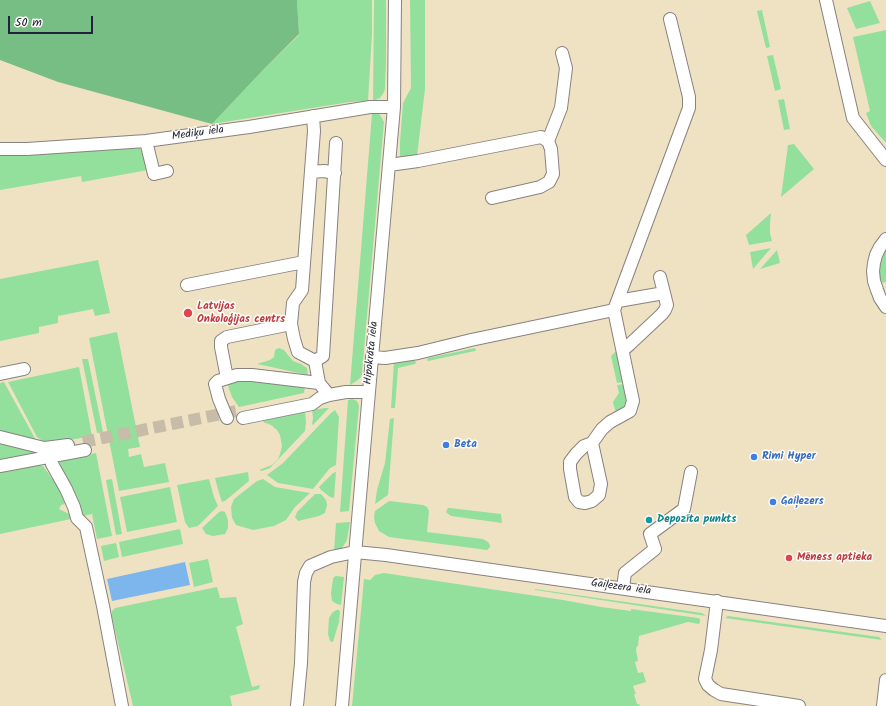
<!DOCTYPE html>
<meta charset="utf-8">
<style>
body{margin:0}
#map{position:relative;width:886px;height:706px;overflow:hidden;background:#efe2c3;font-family:Kalam,sans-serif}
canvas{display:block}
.scale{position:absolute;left:8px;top:16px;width:85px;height:18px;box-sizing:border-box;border:2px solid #22223b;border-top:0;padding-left:5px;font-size:12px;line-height:14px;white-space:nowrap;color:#22223b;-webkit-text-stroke:3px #fdfcf7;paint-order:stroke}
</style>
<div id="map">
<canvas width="886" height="706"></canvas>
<div class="scale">50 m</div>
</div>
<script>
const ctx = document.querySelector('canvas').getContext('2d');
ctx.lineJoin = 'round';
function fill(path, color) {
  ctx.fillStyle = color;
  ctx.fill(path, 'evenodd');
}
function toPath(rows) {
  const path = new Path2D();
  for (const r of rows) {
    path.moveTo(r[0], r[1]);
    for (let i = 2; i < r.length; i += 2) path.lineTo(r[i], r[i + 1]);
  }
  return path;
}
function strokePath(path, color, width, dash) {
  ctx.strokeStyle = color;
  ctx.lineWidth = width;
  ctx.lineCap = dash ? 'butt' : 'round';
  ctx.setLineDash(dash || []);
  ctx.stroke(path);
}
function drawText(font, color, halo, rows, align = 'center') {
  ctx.font = font + ' Kalam,sans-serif';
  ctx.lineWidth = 3;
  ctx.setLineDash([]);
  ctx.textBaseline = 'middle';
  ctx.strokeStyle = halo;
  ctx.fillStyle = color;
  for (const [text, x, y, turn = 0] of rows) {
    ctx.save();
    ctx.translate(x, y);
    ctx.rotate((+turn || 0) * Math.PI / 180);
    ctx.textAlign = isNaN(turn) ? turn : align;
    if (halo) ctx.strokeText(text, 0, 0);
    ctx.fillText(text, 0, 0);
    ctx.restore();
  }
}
const green = toPath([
 [297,0,372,0,372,34,368,101,350,102,212,124,264,69,299,35],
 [374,0,386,0,386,60,385,89,384,92,380,98,373,101],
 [410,0,425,0,425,89,417,156,405,158,400,156,400,142,403,103,411,88],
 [870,1,880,23,856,29,847,8],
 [762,10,770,47,766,48,757,11],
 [886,30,886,143,871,126,866,113,870,111,853,37],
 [773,55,781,89,775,91,767,56],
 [784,99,790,129,784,130,778,100],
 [374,113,377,113,380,115,384,122,362,373,361,377,358,380,350,385,372,114],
 [794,144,814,169,781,197,788,145],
 [139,147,143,152,148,170,82,182,81,176,0,190,0,153],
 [771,213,770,224,770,233,772,241,749,245,746,235],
 [771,248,753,269,750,252],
 [886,249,886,282,881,283,879,275,880,263],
 [777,250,780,263,760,269],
 [98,260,110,313,95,316,93,309,58,316,58,323,39,327,39,333,0,341,0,279],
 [117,332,140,447,128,449,129,457,141,454,144,467,165,463,169,482,119,491,89,338],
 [279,348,284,350,293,361,301,364,307,368,308,375,257,364,270,360,274,357,275,350],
 [475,348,476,350,475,351,428,361,427,360,428,358],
 [618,349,624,382,617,383,611,356],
 [82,359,88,359,103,432,97,433],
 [414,360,416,362,415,364,398,368,395,408,391,408,394,362],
 [79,367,92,436,59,442,44,442,37,437,8,382],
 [234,378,305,387,304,393,239,407,232,397,229,389,228,384],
 [4,382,37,442,0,433,0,383],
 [625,384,628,399,626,407,617,412,615,410,613,402,619,393,617,385],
 [352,399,357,401,358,403,359,406,349,511,340,512,348,400],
 [325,408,329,408,313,425,312,424,313,418,312,410],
 [335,410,339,417,336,465,330,468,313,489,278,483,267,475,283,463,331,413],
 [305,412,306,422,305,431,270,468,262,471,259,470,272,465,278,459,280,454,282,446,280,435,277,430,271,425,263,422,265,420],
 [394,418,388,495,375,504,377,490,385,463,390,419],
 [0,440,36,449,36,454,0,461],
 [96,453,112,536,97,539,92,514,79,517,58,469,59,463,63,459],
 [37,465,43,466,64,495,65,504,61,505,59,509,67,513,70,515,71,519,0,534,0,473],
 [248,472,249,481,225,501,222,502,219,493,215,478],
 [336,472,334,498,330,497,321,490,319,487,333,473],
 [112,479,122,534,116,535,106,480],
 [209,479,214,497,218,506,198,526,189,528,185,522,177,485],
 [263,479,275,487,310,493,295,507,286,520,274,526,253,530,236,525,232,518,231,507,234,499,257,481],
 [170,487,177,522,127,532,120,497],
 [315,494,321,494,326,500,327,505,325,513,319,516,298,521,295,517,297,512],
 [389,501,423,505,427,507,429,511,427,532,483,539,488,542,490,545,490,547,487,550,389,537,379,531,375,523,374,517,375,511],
 [448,508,450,508,501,514,502,523,451,516,447,513,446,512],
 [222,511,225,512,228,520,228,528,225,534,213,536,206,534,202,528,219,512],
 [350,522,347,540,342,548,334,551,336,523],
 [180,529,183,544,122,557,119,542],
 [116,543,119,557,104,561,101,546],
 [208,559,213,582,194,587,189,563],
 [384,573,563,600,601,607,631,611,631,609,698,618,700,619,700,622,699,624,688,622,639,636,638,646,637,646,636,650,638,661,635,662,638,673,643,672,646,682,633,686,636,694,634,694,637,704,639,704,640,706,352,706,364,579,370,580,375,575],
 [336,576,344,577,341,605,337,604,332,601,331,593,333,579,334,577],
 [217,587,220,598,236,597,243,624,236,627,252,687,260,685,259,689,230,696,232,706,133,706,112,617,112,611,115,608],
 [535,589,702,613,706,616,535,590],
 [336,610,339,610,340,612,339,622,333,642,332,642,330,641,328,634,329,618,332,613],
 [728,616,879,637,882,640,725,618]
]);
const forest = toPath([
 [0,0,297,0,299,34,264,69,212,124,58,82,0,60]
]);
const water = toPath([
 [185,562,190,585,112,601,107,579]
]);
const minorTunnel = toPath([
 [83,442,241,410]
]);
const minor = toPath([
 [826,0,853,118,886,160],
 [313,116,314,131,302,290,293,303,291,324,294,339,298,352,315,361,319,383,329,395],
 [146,141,154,174,167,171],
 [548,141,561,108,566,68,562,53],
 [0,149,27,149,146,141,249,127,370,107,394,107],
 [389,165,418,161,541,137,548,141,551,149,553,174,549,182,540,187,492,198],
 [311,172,324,171,335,173],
 [886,239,880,247,876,255,874,263,873,271,874,281,877,290,880,298,886,307],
 [187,285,304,262],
 [618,301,664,293],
 [623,350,629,345,662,314,665,310,667,305,660,277],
 [372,357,385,358,418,353,471,340,614,310],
 [315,361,323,356,336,143],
 [0,374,24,369],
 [227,378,221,347,221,341,227,337,291,324],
 [227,418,219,399,215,384,218,381,237,375,252,375,319,383],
 [243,418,312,404,320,398,329,395,346,392,369,392],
 [0,437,44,448,53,447,68,445],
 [592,443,584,446,576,454,570,462,570,469,575,497,579,502,585,503,592,501,599,495,601,484,592,443,602,429,610,422,630,411,633,401,614,310,689,108,689,97,670,19],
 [50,456,52,464,66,489,74,507,77,518,86,527,103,606,122,706],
 [0,466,85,450],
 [623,588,625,573,655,549,650,534,684,509,691,472],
 [717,601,711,650,705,679,708,685,714,690,721,694,799,706],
 [297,706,301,663,304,582,306,573,310,566,331,557,355,552,386,555,886,626],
 [342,706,369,392,394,107,395,0],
 [883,706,886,680]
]);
const markers = [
 [188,313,5,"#e0444e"],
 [446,445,4,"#3f7fe0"],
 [754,457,4,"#3f7fe0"],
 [773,502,4,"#3f7fe0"],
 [649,520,4,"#0f9aa8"],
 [789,558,4,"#e0444e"]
];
const streetNames = [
 ["Mediķu iela",198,134,-8],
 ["Hipokrāta iela",372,353,-84],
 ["Gaiļezera iela",621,588,8]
];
const healthNames = [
 ["Latvijas",197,307],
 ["Onkoloģijas centrs",197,320],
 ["Mēness aptieka",797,558]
];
const shopNames = [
 ["Beta",454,445],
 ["Rimi Hyper",762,457],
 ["Gaiļezers",781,502]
];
const cultureNames = [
 ["Depozīta punkts",657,520]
];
fill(green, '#93e09d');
fill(forest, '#76be84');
fill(water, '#7cb6ed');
strokePath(minorTunnel, '#c6bca8', 12, [12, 6]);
strokePath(minor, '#88827f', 14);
strokePath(minor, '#fff', 12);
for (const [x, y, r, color] of markers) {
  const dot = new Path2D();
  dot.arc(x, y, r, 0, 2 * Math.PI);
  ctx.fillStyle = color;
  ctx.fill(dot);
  strokePath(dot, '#fdfcf7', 1.5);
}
drawText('11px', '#22223b', '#fdfcf7', streetNames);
drawText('bold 11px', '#be3a42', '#fdfcf7', healthNames, 'left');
drawText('bold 11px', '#366cbe', '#fdfcf7', shopNames, 'left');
drawText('bold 11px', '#0d838f', '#fdfcf7', cultureNames, 'left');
</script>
